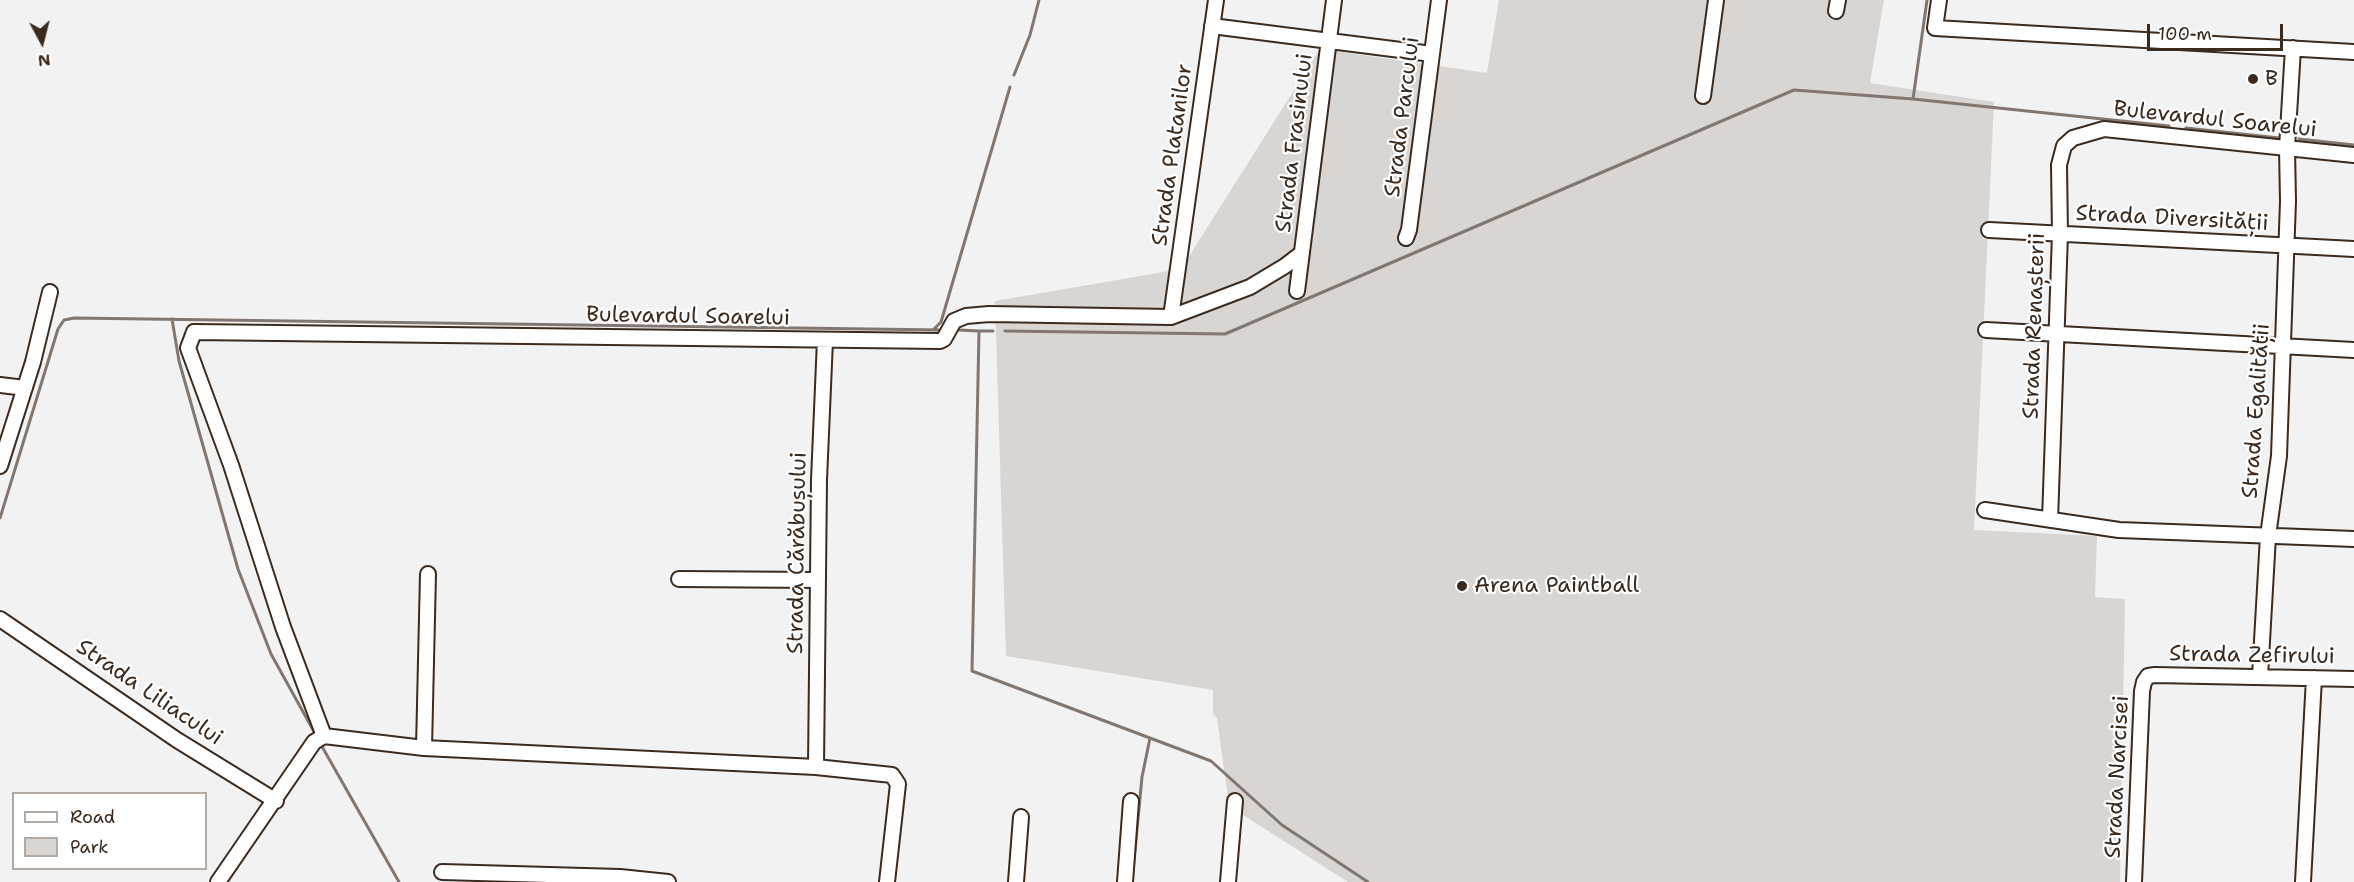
<!DOCTYPE html>
<meta charset="utf-8">
<style>
body{margin:0}
#map{position:relative;width:2354px;height:882px;overflow:hidden;background:#f3f2f2;font-family:"Shantell Sans",sans-serif}
canvas{display:block}
.legend{position:absolute;left:12px;top:792px;width:195px;height:78px;box-sizing:border-box;background:#fff;border:2px solid #b1aaa5;margin:0;padding:8px 10px;list-style:none;font-size:18px;color:#3b2a1e}
.legend li{display:flex;align-items:center;gap:12px;height:30px}
.legend b{width:30px;border:2px solid #b1aaa5}
.north{position:absolute;left:12px;top:12px;width:60px;height:60px;-webkit-text-stroke:4px #fff;paint-order:stroke;rotate:173deg;font-size:16px;font-weight:700;line-height:24px;text-align:center;color:#3b2a1e}
.north::after{content:'';display:block;margin:auto;width:21px;height:27px;background:#3b2a1e;clip-path:polygon(50% 0,100% 100%,50% 72%,0 100%)}
.scale{position:absolute;left:2147px;top:24px;width:136px;height:27px;box-sizing:border-box;border:3px solid #3b2a1e;border-top:0;padding-left:8px;font-size:18px;line-height:21px;white-space:nowrap;color:#3b2a1e;-webkit-text-stroke:4px #fff;paint-order:stroke}
</style>
<div id="map">
<canvas width="2354" height="882"></canvas>
<ul class="legend">
<li><b style="height:8px;background:#fff"></b>Road</li>
<li><b style="height:16px;background:#d8d5d2"></b>Park</li>
</ul>
<div class="north">N</div>
<div class="scale">100 m</div>
</div>
<script>
const ctx = document.querySelector('canvas').getContext('2d');
ctx.lineJoin = 'round';
function fill(path, color) {
  ctx.fillStyle = color;
  ctx.fill(path, 'evenodd');
}
function toPath(rows) {
  const path = new Path2D();
  for (const r of rows) {
    path.moveTo(r[0], r[1]);
    for (let i = 2; i < r.length; i += 2) path.lineTo(r[i], r[i + 1]);
  }
  return path;
}
function strokePath(path, color, width, dash) {
  ctx.strokeStyle = color;
  ctx.lineWidth = width;
  ctx.lineCap = dash ? 'butt' : 'round';
  ctx.setLineDash(dash || []);
  ctx.stroke(path);
}
function drawText(font, color, halo, rows, align = 'center') {
  ctx.font = font + ' "Shantell Sans",sans-serif';
  ctx.lineWidth = 4.5;
  ctx.setLineDash([]);
  ctx.textBaseline = 'middle';
  ctx.strokeStyle = halo;
  ctx.fillStyle = color;
  for (const [text, x, y, turn = 0] of rows) {
    ctx.save();
    ctx.translate(x, y);
    ctx.rotate((+turn || 0) * Math.PI / 180);
    ctx.textAlign = isNaN(turn) ? turn : align;
    if (halo) ctx.strokeText(text, 0, 0);
    ctx.fillText(text, 0, 0);
    ctx.restore();
  }
}
const green = toPath([
 [1499,0,1884,0,1870,83,1994,102,1974,530,2097,536,2095,597,2125,599,2120,882,1348,882,1229,806,1217,718,1213,714,1213,690,1006,656,995,301,1181,269,1320,49,1487,73]
]);
const stream = toPath([
 [1014,75,1030,35,1039,0],
 [1913,99,1927,0],
 [2186,128,2279,138],
 [2299,139,2354,145],
 [172,319,179,361,238,569,271,654,317,737],
 [933,330,941,322,1010,87],
 [959,330,979,331],
 [993,331,979,331,972,671,1211,761,1282,825,1368,882],
 [1005,331,1225,334,1794,90,1913,99,2169,126],
 [0,518,58,329,64,320,74,318,942,330],
 [320,743,399,882],
 [1132,882,1142,777,1150,738]
]);
const minor = toPath([
 [1939,0,1935,28,2354,52],
 [1836,11,1838,0],
 [1212,26,1432,54],
 [1703,96,1716,0],
 [1989,230,2354,249],
 [1406,238,1409,230,1439,0],
 [1297,291,1334,0],
 [1171,317,1216,0],
 [1986,330,2354,350],
 [0,385,25,388],
 [0,466,33,362,50,292],
 [1985,510,2119,530,2354,539],
 [2050,520,2060,234,2059,165,2064,146,2073,138,2104,129,2354,155],
 [679,579,818,580],
 [0,619,177,740,276,801],
 [2260,676,2268,536,2279,456,2288,201,2287,148,2293,48],
 [324,736,283,627,231,465,188,348,194,332,940,341,944,339,954,321,966,316,989,314,1171,317,1250,287,1285,266,1302,253],
 [324,736,424,748,816,767,892,775,898,784,887,882],
 [424,748,428,574],
 [816,767,819,480,825,340],
 [442,872,620,877,668,882],
 [218,882,314,742,324,736],
 [1016,882,1021,817],
 [1125,882,1131,801],
 [1228,882,1235,801],
 [2134,882,2142,691,2144,682,2148,676,2155,675,2354,679],
 [2303,882,2314,678]
]);
const markers = [
 [2253,79,6,"#3b2a1e"],
 [1462,586,6,"#3b2a1e"]
];
const poiNames = [
 ["B",2265,79],
 ["Arena Paintball",1474,586]
];
const streetNames = [
 ["Strada Parcului",1403,117,-83],
 ["Bulevardul Soarelui",2215,120,6],
 ["Strada Frasinului",1295,143,-83],
 ["Strada Platanilor",1173,155,-82],
 ["Strada Diversității",2172,219,3],
 ["Bulevardul Soarelui",688,317,1],
 ["Strada Renașterii",2035,326,-88],
 ["Strada Egalității",2257,411,-86],
 ["Strada Cărăbușului",798,553,-89],
 ["Strada Zefirului",2252,656,1],
 ["Strada Liliacului",149,693,34],
 ["Strada Narcisei",2118,777,-87]
];
fill(green, '#d8d5d2');
strokePath(stream, '#827770', 3);
strokePath(minor, '#3b2a1e', 18);
strokePath(minor, '#fff', 14);
for (const [x, y, r, color] of markers) {
  const dot = new Path2D();
  dot.arc(x, y, r, 0, 2 * Math.PI);
  ctx.fillStyle = color;
  ctx.fill(dot);
  strokePath(dot, '#fff', 2);
}
drawText('22px', '#3b2a1e', '#fff', poiNames, 'left');
drawText('22px', '#3b2a1e', '#fff', streetNames);
</script>
